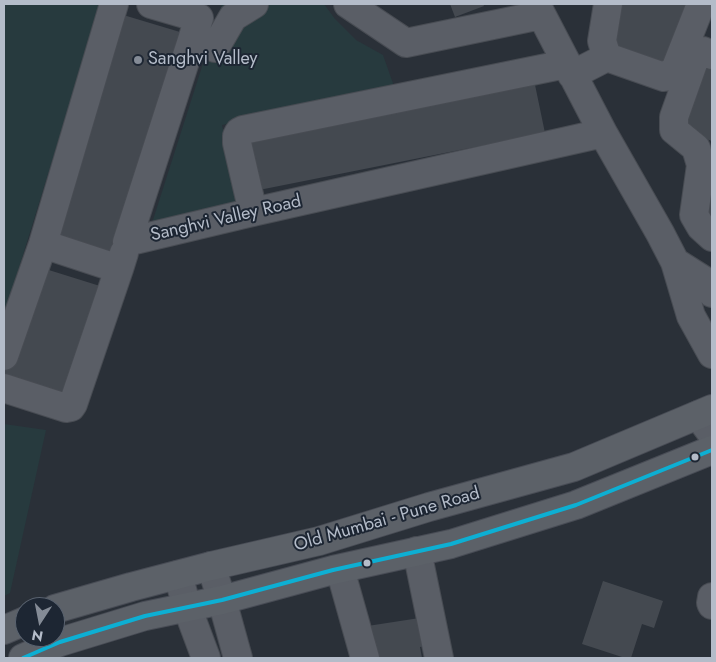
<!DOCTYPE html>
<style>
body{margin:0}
#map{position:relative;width:716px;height:662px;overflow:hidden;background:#2a3038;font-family:Jost,sans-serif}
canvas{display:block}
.frame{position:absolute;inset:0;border:5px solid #b4bcc9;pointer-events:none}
.north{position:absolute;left:15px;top:597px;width:50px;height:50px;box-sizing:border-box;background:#1d2633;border:1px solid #59626f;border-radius:50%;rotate:191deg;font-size:14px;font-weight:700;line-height:20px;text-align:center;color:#b4bcc9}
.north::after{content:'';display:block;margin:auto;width:18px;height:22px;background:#848b96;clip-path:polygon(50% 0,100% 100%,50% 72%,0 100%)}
</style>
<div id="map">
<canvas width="716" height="662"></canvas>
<div class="frame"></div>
<div class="north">N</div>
</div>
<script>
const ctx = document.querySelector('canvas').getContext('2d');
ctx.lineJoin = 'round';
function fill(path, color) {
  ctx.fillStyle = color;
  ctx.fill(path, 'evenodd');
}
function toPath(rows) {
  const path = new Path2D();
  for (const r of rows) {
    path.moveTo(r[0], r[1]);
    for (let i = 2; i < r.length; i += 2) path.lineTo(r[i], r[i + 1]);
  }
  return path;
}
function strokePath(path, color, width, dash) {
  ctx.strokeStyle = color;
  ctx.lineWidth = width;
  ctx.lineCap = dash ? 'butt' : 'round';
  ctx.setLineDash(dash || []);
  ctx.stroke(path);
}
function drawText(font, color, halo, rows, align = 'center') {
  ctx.font = font + ' Jost,sans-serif';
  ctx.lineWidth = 4;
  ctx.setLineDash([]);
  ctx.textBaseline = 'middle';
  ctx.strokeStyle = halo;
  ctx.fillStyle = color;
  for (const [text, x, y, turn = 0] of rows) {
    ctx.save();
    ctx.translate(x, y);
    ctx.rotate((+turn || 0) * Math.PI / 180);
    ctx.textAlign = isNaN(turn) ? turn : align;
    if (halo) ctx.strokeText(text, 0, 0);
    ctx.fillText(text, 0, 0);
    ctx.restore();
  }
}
const green = toPath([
 [4,4,101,4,4,316],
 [222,4,324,4,335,19,356,40,383,55,395,89,222,125,238,204,152,223],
 [4,424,46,430,10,593,4,596]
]);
const building = toPath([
 [450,4,483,4,484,6,455,17],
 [621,4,690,4,670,65,607,45],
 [120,14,180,32,110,254,51,236],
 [703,64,712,67,712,141,681,131],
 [534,80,545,133,254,191,243,138],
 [712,183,712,224,700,220],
 [36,266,100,286,64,402,4,383,4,370],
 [603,581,663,601,654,628,642,624,631,658,625,658,582,644],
 [426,617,429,645,420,647,422,658,369,658,361,627]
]);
const minor = toPath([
 [151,4,199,18,127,242,253,212,603,133],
 [348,4,406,43,541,15],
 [536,4,603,133,660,233,675,262],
 [215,48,233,17,254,4],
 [712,55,703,51,696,55,674,117,674,130,696,148,701,165,694,215,701,227,712,237],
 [607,57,602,41,608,4],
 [572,75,607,57,664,77,675,70,701,4],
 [253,212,237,143,237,136,239,132,243,130,566,64],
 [43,244,119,269,124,253],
 [712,293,705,281,675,262,691,316,712,354],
 [4,356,43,244,114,4],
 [4,388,66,408,71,407,73,404,119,269],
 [698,415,712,434],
 [417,551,439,658],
 [211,566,222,600,238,658],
 [340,569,365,658],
 [178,575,187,607,206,658],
 [712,597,711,603,712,605]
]);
const major = toPath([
 [55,609,131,587,211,566,319,541,429,507,574,467,712,409],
 [4,630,25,621],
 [23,658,60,642,145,616,222,600,333,570,451,544,576,505,712,450]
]);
const bus1 = toPath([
 [23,658,60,642,145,616,222,600,333,570,451,544,576,505,712,450]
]);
const markers = [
 [138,60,5,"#848b96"],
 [695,457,4.5,"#b4bcc9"],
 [367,563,4.5,"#b4bcc9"]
];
const poiNames = [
 ["Sanghvi Valley",148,60]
];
const streetNames = [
 ["Sanghvi Valley Road",226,219,-13],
 ["Old Mumbai - Pune Road",387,520,-16]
];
fill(green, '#273a3e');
fill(building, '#444950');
strokePath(minor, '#484c53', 30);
strokePath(major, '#484c55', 30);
strokePath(minor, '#5a5e66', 28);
strokePath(major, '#5c6168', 28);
strokePath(bus1, '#0dafd3', 4);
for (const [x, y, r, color] of markers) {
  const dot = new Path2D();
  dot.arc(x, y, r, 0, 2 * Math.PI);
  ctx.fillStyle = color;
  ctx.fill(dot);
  strokePath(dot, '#1d2633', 2);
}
drawText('18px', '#b4bcc9', '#1d2633', poiNames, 'left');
drawText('18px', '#b4bcc9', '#1d2633', streetNames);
</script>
